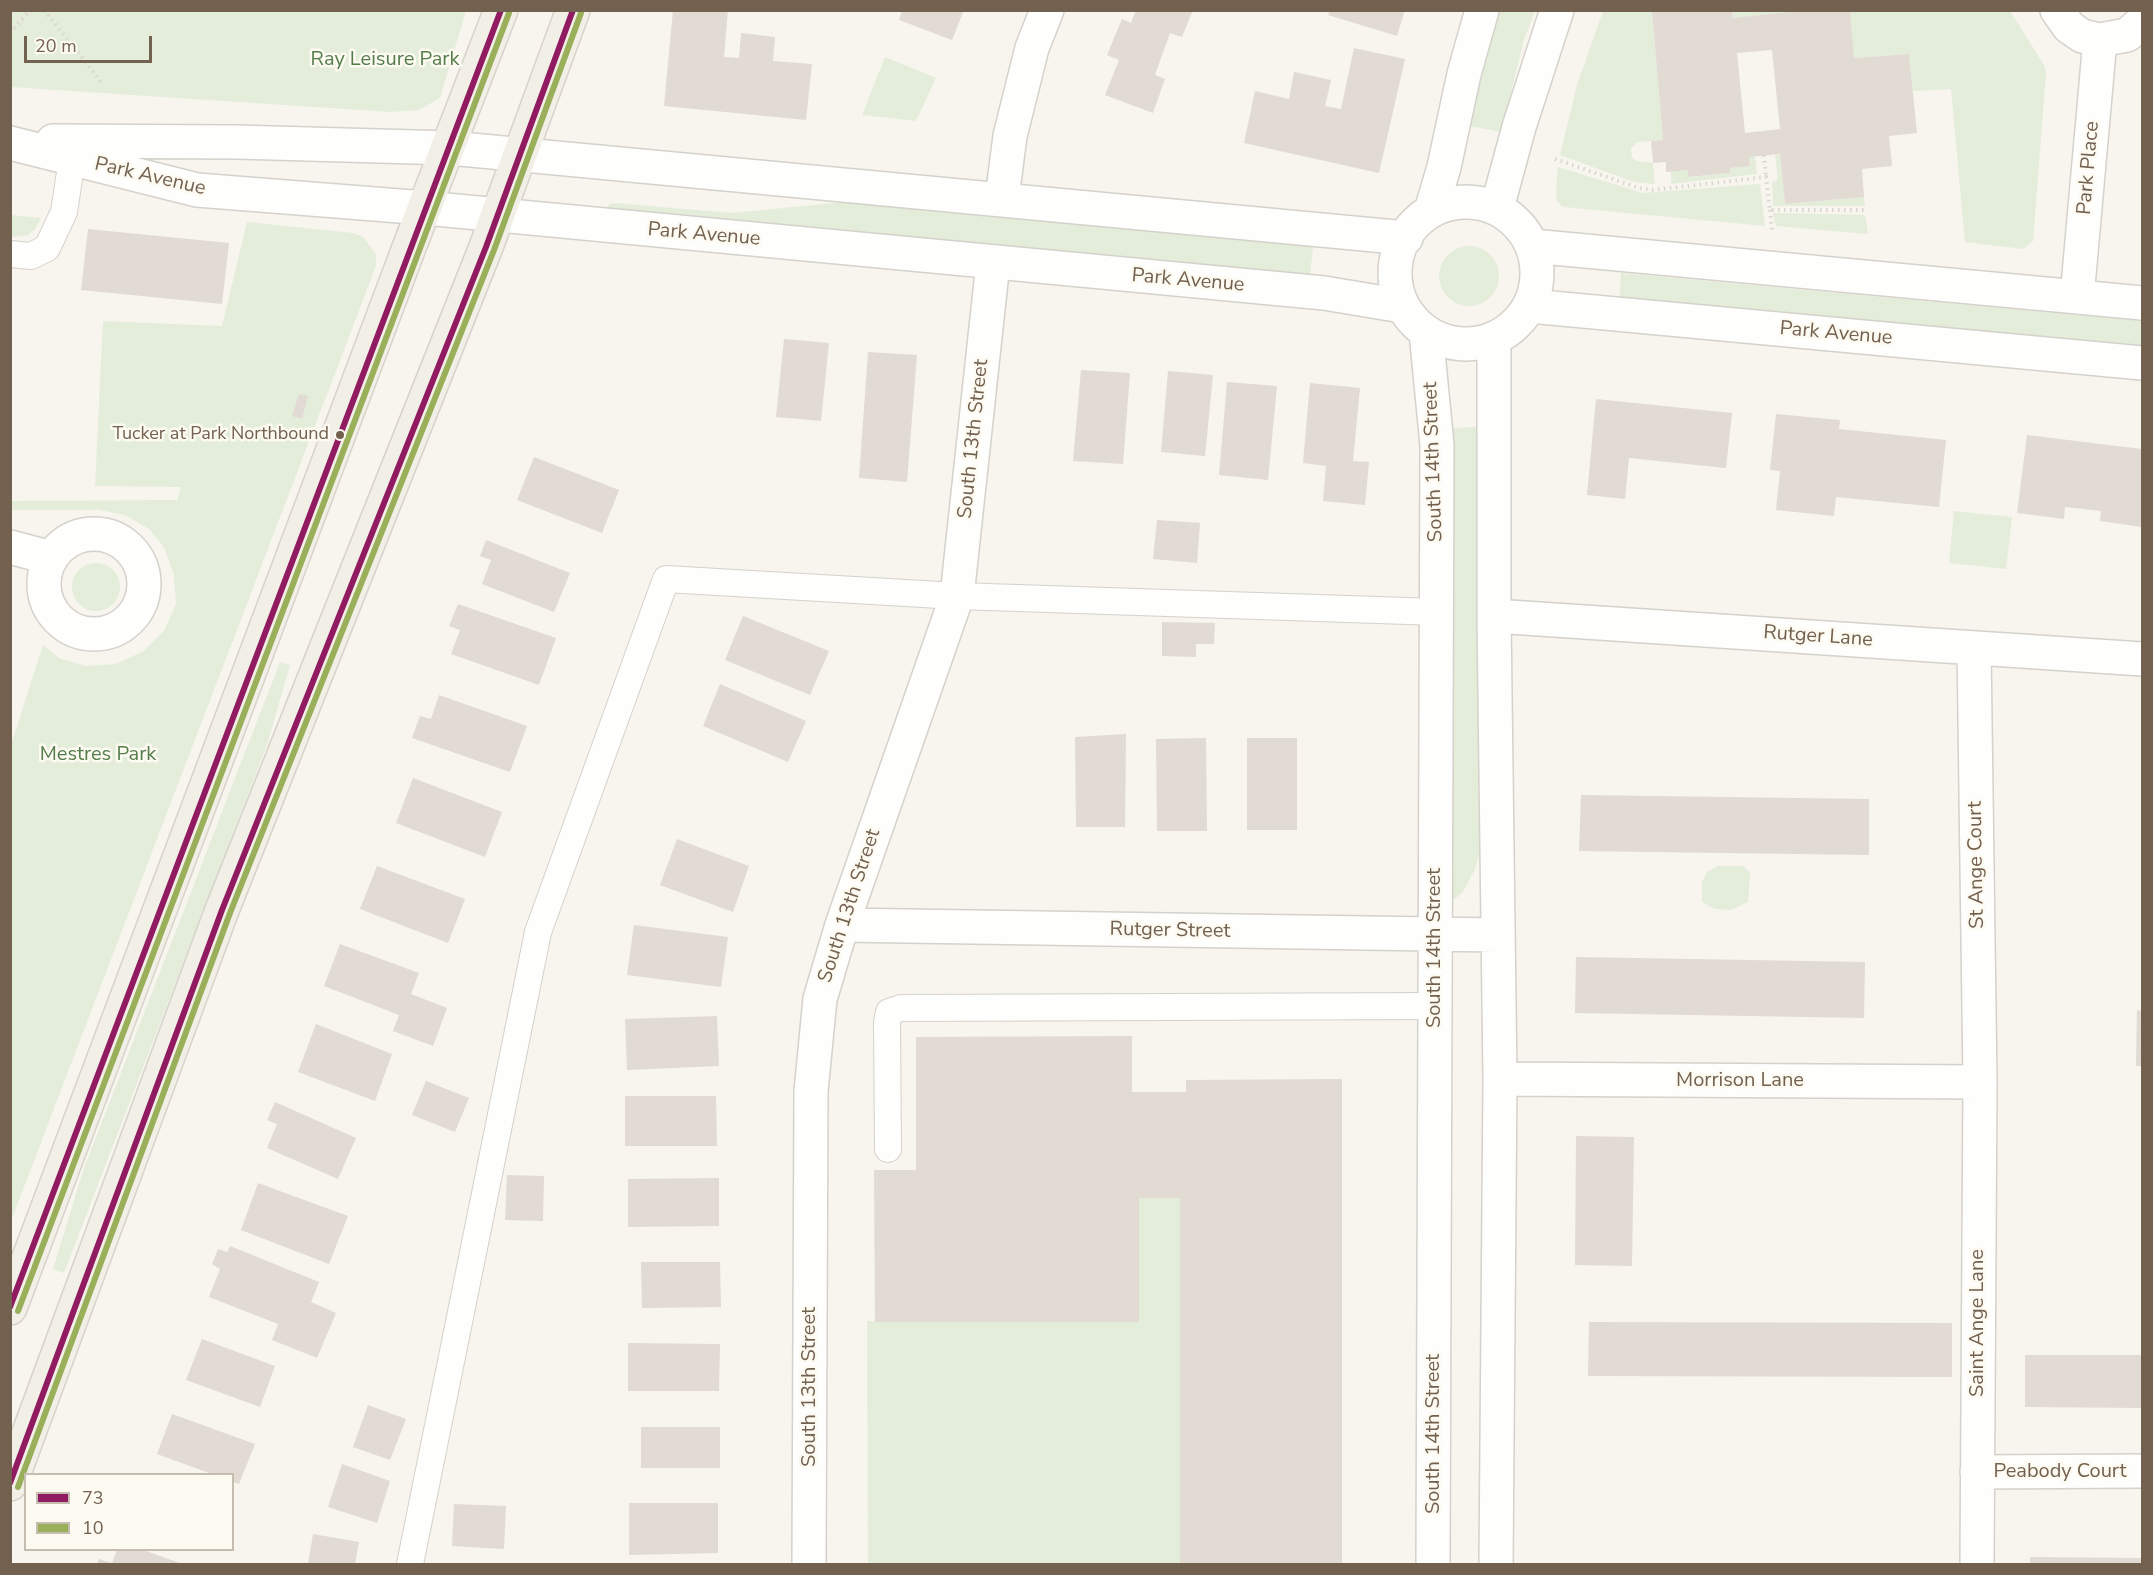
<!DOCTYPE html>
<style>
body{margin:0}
#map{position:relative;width:2153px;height:1575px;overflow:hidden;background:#f7f5ee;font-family:"Nunito Sans",sans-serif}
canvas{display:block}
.frame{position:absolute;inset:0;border:12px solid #736150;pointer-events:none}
.legend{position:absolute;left:24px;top:1473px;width:210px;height:78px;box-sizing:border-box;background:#fdfaf1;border:2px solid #c6bdb1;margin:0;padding:8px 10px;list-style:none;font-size:18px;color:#736150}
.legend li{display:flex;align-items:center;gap:12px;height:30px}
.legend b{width:30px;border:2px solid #c6bdb1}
.scale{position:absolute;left:24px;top:36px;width:128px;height:27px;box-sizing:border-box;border:3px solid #736150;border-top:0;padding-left:8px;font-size:18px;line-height:21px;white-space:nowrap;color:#736150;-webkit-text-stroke:4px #fdfaf1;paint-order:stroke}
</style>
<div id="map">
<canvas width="2153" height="1575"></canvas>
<div class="frame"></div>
<ul class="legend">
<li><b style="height:8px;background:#901b61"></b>73</li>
<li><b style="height:8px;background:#99af59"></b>10</li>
</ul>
<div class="scale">20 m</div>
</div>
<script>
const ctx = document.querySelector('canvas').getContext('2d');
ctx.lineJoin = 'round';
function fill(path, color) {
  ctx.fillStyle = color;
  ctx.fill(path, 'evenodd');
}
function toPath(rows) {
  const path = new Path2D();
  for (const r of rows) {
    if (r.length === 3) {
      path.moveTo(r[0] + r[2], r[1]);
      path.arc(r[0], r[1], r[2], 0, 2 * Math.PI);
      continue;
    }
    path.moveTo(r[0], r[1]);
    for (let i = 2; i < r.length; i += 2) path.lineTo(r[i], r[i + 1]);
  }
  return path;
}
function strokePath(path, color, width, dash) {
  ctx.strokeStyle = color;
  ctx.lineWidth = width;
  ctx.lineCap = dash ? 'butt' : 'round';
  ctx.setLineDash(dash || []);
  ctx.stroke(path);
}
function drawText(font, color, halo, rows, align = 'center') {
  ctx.font = font + ' "Nunito Sans",sans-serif';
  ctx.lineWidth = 5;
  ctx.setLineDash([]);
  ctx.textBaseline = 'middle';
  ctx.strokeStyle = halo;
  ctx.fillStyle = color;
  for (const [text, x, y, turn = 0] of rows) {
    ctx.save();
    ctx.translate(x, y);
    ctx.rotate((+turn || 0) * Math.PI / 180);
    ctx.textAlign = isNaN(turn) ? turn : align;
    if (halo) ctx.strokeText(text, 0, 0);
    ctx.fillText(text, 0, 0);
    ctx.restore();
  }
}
const green = toPath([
 [1732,10,1810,11,1733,18],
 [10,11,11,10,466,11,440,98,419,110,391,112,11,87],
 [1498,11,1535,11,1524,40,1501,132,1465,125],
 [1603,11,1666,11,1652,13,1663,140,1638,142,1631,148,1632,158,1637,161,1653,163,1655,184,1634,182,1560,155,1577,85],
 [1850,11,2010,11,2044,65,2046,73,2033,241,2023,249,1965,242,1951,89,1913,91,1909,54,1854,58],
 [885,57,936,78,916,121,862,115],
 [1780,154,1785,204,1864,197,1865,206,1773,206,1772,182,1778,180,1775,155],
 [1755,156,1757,174,1671,184,1671,171,1688,170,1689,177,1730,173,1730,168,1750,166,1749,157],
 [1558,167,1643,193,1760,184,1765,226,1564,207,1557,202,1556,193],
 [855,201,1313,247,1310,276,612,212,608,208,609,204,614,203,732,213],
 [1773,213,1865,215,1868,234,1776,226],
 [11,215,41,218,36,228,28,235,11,237],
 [247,222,353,233,363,237,376,254,376,266,11,1221,11,745,43,645,59,658,86,666,116,664,144,651,164,631,176,604,174,575,164,547,149,529,125,515,99,510,11,510,11,501,177,500,181,487,95,486,103,321,222,326],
 [1469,276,30],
 [1621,273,2142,321,2142,355,1619,306],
 [1481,427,1480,852,1475,869,1463,892,1452,901,1452,428],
 [1954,511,2012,517,2006,569,1949,563],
 [96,587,24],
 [280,662,290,665,267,745,64,1273,53,1269,83,1171],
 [1718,866,1743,866,1750,873,1748,902,1731,910,1715,909,1702,902,1702,882,1707,872],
 [1139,1198,1180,1198,1180,1564,868,1564,867,1321,1138,1322]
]);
const building = toPath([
 [673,10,728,10,724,57,739,58,741,33,775,37,773,61,812,64,806,120,664,106],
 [902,10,964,10,952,40,899,20],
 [1136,10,1193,10,1182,37,1170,33,1155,75,1165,79,1153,113,1105,95,1119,60,1107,55,1122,19,1131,23],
 [1330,10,1405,10,1397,36,1328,15],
 [1666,10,1732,10,1733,18,1810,10,1850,10,1854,58,1909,54,1917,133,1889,136,1892,166,1862,169,1864,197,1785,204,1780,154,1749,157,1750,166,1730,168,1730,173,1688,177,1688,170,1666,172,1666,162,1653,163,1651,141,1663,140,1652,12],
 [1772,50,1780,129,1745,133,1737,53],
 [1354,48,1405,59,1379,173,1244,143,1255,91,1289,99,1294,72,1331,80,1325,106,1341,109],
 [88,229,229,243,222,304,81,290],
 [784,339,829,343,821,421,776,417],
 [868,352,917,355,907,482,859,478],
 [1081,370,1130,373,1123,464,1073,461],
 [1168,371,1213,375,1205,456,1161,452],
 [1227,382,1277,386,1268,480,1219,475],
 [1310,383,1360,388,1353,461,1369,462,1365,505,1323,501,1326,466,1303,463],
 [299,394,308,396,302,419,292,416],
 [1596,399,1732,413,1726,468,1629,458,1625,499,1587,495],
 [1776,414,1840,420,1839,429,1946,440,1939,507,1836,497,1834,516,1776,510,1780,471,1770,470],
 [2027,435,2142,449,2142,527,2100,521,2101,511,2065,507,2064,519,2017,513],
 [534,457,619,490,602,533,517,500],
 [1157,520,1200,523,1197,563,1153,559],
 [486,540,570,573,554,612,482,584,491,560,480,556],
 [458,604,556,638,539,685,451,654,460,630,449,626],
 [743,616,829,651,810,695,725,660],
 [1162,622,1215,623,1214,644,1196,644,1196,657,1162,656],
 [720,684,806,721,788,762,703,726],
 [439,695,527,726,510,772,412,738,420,716,431,719],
 [1126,734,1125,827,1076,827,1075,737],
 [1206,738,1207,831,1157,831,1156,739],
 [1247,738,1297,738,1297,830,1247,830],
 [413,778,502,812,485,857,396,823],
 [1581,795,1869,799,1869,855,1579,851],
 [677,839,749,866,733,912,660,885],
 [377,866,465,899,448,943,360,909],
 [634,925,728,937,721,987,627,975],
 [340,944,419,973,411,994,447,1008,433,1046,393,1031,399,1015,324,986],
 [1576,957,1865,962,1864,1018,1575,1013],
 [2137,1010,2142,1011,2142,1066,2136,1066],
 [717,1016,719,1066,627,1070,625,1019],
 [316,1024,392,1054,375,1101,298,1072],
 [1132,1036,1132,1092,1186,1092,1186,1080,1342,1079,1342,1564,1180,1564,1180,1198,1139,1198,1139,1322,875,1322,874,1170,916,1170,916,1037],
 [426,1081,469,1098,455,1132,412,1115],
 [625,1096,716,1096,717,1146,625,1146],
 [275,1102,356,1138,338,1179,267,1148,277,1124,267,1120],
 [1576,1136,1634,1137,1632,1266,1575,1265],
 [507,1175,544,1176,543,1221,505,1220],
 [719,1178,719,1226,628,1227,628,1179],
 [258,1183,348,1216,329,1264,241,1230],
 [230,1246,319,1282,311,1302,336,1313,317,1358,272,1340,278,1324,209,1297,220,1269,212,1264,218,1249,227,1252],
 [641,1262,720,1262,721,1307,642,1308],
 [1589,1322,1952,1323,1952,1377,1588,1376],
 [202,1339,275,1366,260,1407,186,1380],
 [628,1343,720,1344,719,1391,628,1391],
 [2025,1355,2142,1355,2142,1408,2025,1407],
 [368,1405,406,1419,390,1460,353,1447],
 [172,1414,255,1444,239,1484,232,1482,232,1474,212,1474,157,1454],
 [641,1427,720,1427,720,1468,641,1468],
 [342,1464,390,1481,377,1523,328,1507],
 [629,1503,718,1503,718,1553,629,1555],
 [454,1504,506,1506,504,1549,452,1546],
 [313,1534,359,1542,355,1564,308,1564],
 [117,1550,143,1550,183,1564,97,1564,99,1559,112,1563],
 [2030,1557,2142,1558,2142,1564,2030,1564]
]);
const path = toPath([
 [44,10,102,83],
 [10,33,30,10],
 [1764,155,1766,177],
 [1555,159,1639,188,1652,190,1766,177,1770,210,1865,210],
 [1770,210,1772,230]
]);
const service = toPath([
 [10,254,31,256,47,248,64,212,72,159],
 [888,1149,887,1022,889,1012,901,1008,1435,1006],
 [410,1564,538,932,666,579,957,596,1438,612]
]);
const minor = toPath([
 [2057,10,2069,27,2082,36,2100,40,2127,35,2142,22],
 [53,141,237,142,450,148,1406,238],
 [10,143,197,190,425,208,1324,293,1402,306],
 [1002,198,1010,136,1032,48,1047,10],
 [1466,273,71],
 [1497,208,1519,127,1557,10],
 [1431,211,1444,167,1464,74,1482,10],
 [1532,246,2142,303],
 [2077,297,2100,40],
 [1530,306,2142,363],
 [1426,332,1437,445,1433,1564],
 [1494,338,1494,616,1500,1079,1496,1564],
 [94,584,50],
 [10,547,51,558],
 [1494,616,2142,659],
 [1974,648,1980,1082,1977,1564],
 [842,925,1498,935],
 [1500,1079,1980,1082],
 [1977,1472,2142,1471],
 [809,1564,811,1091,820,999,842,925,957,596,993,263]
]);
const primary = toPath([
 [10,1308,410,245,501,10],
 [10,1484,222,910,486,247,573,10]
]);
const bus1 = toPath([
 [10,1307,501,10],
 [10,1483,222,910,486,247,573,10]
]);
const bus2 = toPath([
 [18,1311,509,13],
 [18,1487,230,913,494,250,581,13]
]);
const markers = [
 [340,435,5,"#736150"]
];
const busNames = [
 ["Tucker at Park Northbound",329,435]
];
const parkNames = [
 ["Ray Leisure Park",385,60],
 ["Mestres Park",98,755]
];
const streetNames = [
 ["Park Place",2089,168,-85],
 ["Park Avenue",150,177,13],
 ["Park Avenue",704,235,5],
 ["Park Avenue",1188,281,5],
 ["Park Avenue",1836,334,5],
 ["South 13th Street",974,439,-84],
 ["South 14th Street",1434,462,-92],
 ["Rutger Lane",1818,637,4],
 ["St Ange Court",1977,865,-91],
 ["South 13th Street",850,906,-72],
 ["Rutger Street",1170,931,1],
 ["South 14th Street",1435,948,-90],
 ["Morrison Lane",1740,1081],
 ["Saint Ange Lane",1978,1323,-90],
 ["South 13th Street",810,1387,-90],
 ["South 14th Street",1434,1434,-90],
 ["Peabody Court",2060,1472]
];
fill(green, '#e3edda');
fill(building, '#e1dbd4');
strokePath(service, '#d5d1cb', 28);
strokePath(minor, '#d5d1cb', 36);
strokePath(primary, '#d8d2cc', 36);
strokePath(path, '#d9d5d0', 4, [1.5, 4.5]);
strokePath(service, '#fefefc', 26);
strokePath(minor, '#fefefc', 33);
strokePath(primary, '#f2efe7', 33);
strokePath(bus1, '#901b61', 6);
strokePath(bus2, '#99af59', 6);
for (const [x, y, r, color] of markers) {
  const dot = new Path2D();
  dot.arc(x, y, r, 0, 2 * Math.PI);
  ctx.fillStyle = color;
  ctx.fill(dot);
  strokePath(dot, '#fdfaf1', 2);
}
drawText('18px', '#736150', '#fdfaf1', busNames, 'right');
drawText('20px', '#547d4c', '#fdfaf1', parkNames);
drawText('20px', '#736150', '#fdfaf1', streetNames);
</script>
